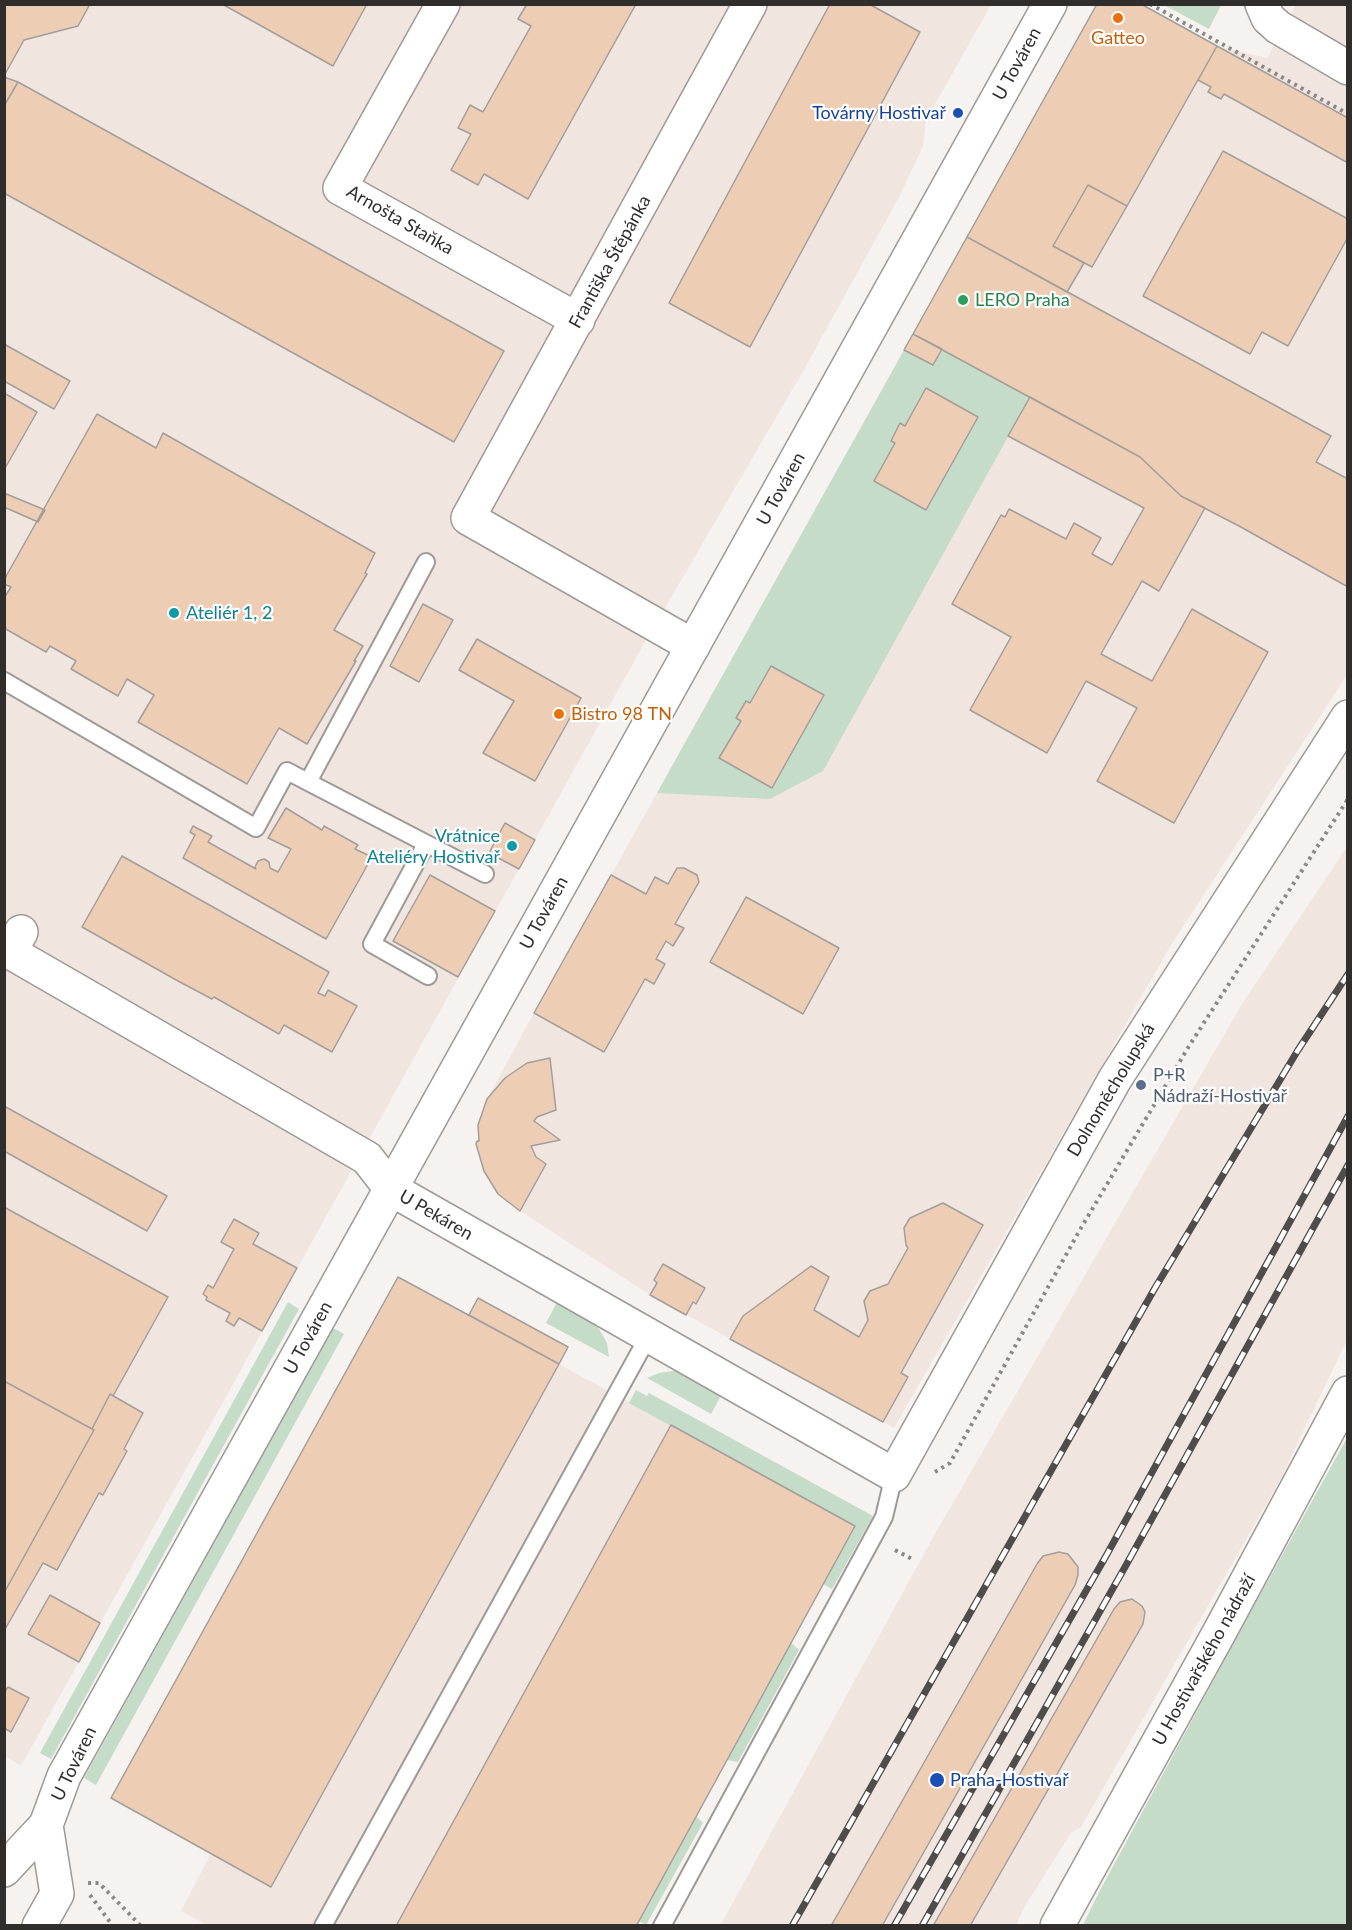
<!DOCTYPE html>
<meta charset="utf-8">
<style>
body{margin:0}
#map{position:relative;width:1352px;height:1930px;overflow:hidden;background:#f6f2f0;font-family:Lato,sans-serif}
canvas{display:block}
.frame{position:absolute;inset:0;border:6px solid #2f2e2d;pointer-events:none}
</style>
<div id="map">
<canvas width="1352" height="1930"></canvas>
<div class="frame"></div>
</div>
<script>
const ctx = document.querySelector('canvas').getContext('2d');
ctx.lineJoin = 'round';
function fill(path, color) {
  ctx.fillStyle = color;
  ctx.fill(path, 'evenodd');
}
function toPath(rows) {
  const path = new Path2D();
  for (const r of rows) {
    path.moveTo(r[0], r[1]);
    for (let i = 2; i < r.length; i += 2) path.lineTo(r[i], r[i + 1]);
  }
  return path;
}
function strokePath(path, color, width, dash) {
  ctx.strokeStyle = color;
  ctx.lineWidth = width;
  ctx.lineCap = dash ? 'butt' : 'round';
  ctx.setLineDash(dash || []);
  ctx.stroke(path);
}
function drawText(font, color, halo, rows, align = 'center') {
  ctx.font = font + ' Lato,sans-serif';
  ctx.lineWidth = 4.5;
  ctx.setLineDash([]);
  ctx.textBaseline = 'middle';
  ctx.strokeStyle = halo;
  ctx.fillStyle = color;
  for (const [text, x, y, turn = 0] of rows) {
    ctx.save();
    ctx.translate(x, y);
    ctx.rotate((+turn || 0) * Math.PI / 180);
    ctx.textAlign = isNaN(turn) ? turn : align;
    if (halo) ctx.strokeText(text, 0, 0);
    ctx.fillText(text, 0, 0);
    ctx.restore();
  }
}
const built = toPath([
 [5,5,991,5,926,120,923,146,899,197,806,366,641,649,21,1766,5,1756],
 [1097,5,1217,46,1267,58,1296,5,1347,5,1347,675,1171,945,894,1428,650,1295,520,1211,498,1194,484,1171,476,1144,479,1140,478,1125,487,1099,534,1013],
 [1347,847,1347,1340,1279,1482,1081,1827,1071,1833,1025,1906,1016,1925,720,1926,936,1532,1242,1004],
 [398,1277,469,1315,478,1298,568,1347,559,1364,855,1526,636,1925,207,1925,181,1911,211,1853,111,1798]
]);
const green = toPath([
 [1164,5,1221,5,1209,29],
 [942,349,1030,397,823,771,770,799,657,793,904,350,933,365],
 [926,388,978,417,926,510,874,481,895,443,891,440,900,424,905,426],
 [771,666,824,695,719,758,741,721,736,718,746,701,750,703],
 [288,1302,299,1309,51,1759,40,1753],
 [557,1302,583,1316,599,1329,607,1343,609,1357,546,1323],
 [333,1328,344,1334,96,1785,84,1778],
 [673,1371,679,1371,723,1392,711,1414,647,1378,659,1373],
 [636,1390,647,1396,649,1393,873,1516,832,1589,823,1584,854,1526,629,1403],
 [1347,1438,1347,1925,1083,1925,1098,1894,1250,1613],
 [791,1643,799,1650,738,1762,727,1760],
 [696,1816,703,1823,646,1925,639,1921]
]);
const building = toPath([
 [4,4,90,4,78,26,24,40,4,76,4,4],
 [222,4,367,4,333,66,222,4],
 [527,4,636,4,528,199,484,174,478,185,451,170,471,134,458,128,470,105,483,112,531,26,518,19,527,4],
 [830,4,869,4,920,32,750,347,669,303,830,4],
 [1097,4,1141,4,1217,46,1127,206,1088,185,1053,246,1084,263,1067,292,967,237,1097,4],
 [1217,46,1348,118,1348,163,1224,94,1221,99,1208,92,1211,87,1198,80,1217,46],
 [4,77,18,82,4,106,4,77],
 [18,82,504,351,454,442,4,193,4,106,18,82],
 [1223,151,1348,219,1348,237,1288,346,1262,332,1250,354,1143,296,1223,151],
 [1088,185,1127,206,1092,267,1053,246,1088,185],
 [967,237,1331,436,1316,462,1348,479,1348,587,1239,526,1181,496,1140,457,913,334,967,237],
 [913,334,942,349,933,365,904,350,913,334],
 [4,344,70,381,54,409,4,381,4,344],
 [926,388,978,417,926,510,874,481,895,443,891,441,900,423,905,426,926,388],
 [4,393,37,412,4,470,4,393],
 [1030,397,1140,457,1181,496,1205,508,1159,591,1142,581,1101,654,1152,681,1192,609,1268,652,1174,823,1097,781,1137,708,1086,681,1047,753,970,710,1011,637,952,604,1001,515,1005,517,1009,509,1066,539,1074,523,1101,538,1092,554,1112,565,1144,508,1008,436,1030,397],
 [97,414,156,448,163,433,375,553,365,573,367,574,334,630,363,646,354,661,356,661,307,744,279,728,247,784,138,722,154,695,127,679,118,696,71,669,76,661,50,646,46,652,4,628,4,598,11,587,4,584,4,580,97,414],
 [4,493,45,510,38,522,4,507,4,493],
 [423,604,453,620,419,682,390,666,423,604],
 [477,639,581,698,535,781,483,753,514,701,459,670,477,639],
 [771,666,824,695,772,788,719,758,741,721,736,718,746,701,750,703,771,666],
 [286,808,322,830,324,826,358,845,355,849,372,857,326,939,183,858,195,835,190,832,193,826,212,836,208,842,256,869,255,867,258,861,264,859,269,862,270,868,278,872,291,849,268,838,286,808],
 [505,823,535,840,519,869,489,853,505,823],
 [122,856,329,972,318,993,325,996,328,990,357,1006,332,1052,284,1025,279,1034,214,997,212,999,178,981,82,927,122,856],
 [677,868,684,868,697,875,699,882,675,924,684,928,673,946,666,941,656,959,665,964,654,984,645,979,604,1052,534,1013,611,875,646,894,655,877,668,884,677,868],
 [430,875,495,911,458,977,393,941,430,875],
 [746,897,839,948,803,1014,710,962,746,897],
 [550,1058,556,1110,537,1117,534,1121,560,1140,531,1146,536,1157,546,1164,520,1211,498,1194,484,1171,476,1144,477,1141,479,1141,478,1125,487,1099,505,1078,527,1063,550,1058],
 [4,1106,167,1196,147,1231,4,1151,4,1106],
 [943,1203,983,1225,901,1373,908,1377,883,1422,730,1339,743,1316,811,1266,829,1277,814,1310,859,1337,868,1320,864,1301,870,1291,888,1284,908,1248,906,1245,904,1228,910,1218,943,1203],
 [4,1207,168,1297,113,1396,110,1394,92,1429,4,1381,4,1207],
 [234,1219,259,1233,253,1244,297,1268,262,1331,239,1318,234,1326,226,1321,230,1313,206,1300,207,1297,203,1294,208,1285,213,1288,234,1249,221,1242,234,1219],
 [663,1264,705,1288,696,1304,693,1302,686,1315,650,1295,657,1283,654,1280,663,1264],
 [398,1277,559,1364,271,1887,111,1798,398,1277],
 [478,1298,568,1347,559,1364,469,1315,478,1298],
 [4,1381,94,1430,4,1593,4,1381],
 [110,1394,143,1413,124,1449,127,1451,103,1495,99,1493,57,1570,43,1563,4,1631,4,1593,94,1430,92,1429,110,1394],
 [671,1425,855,1526,639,1921,636,1926,396,1926,671,1425],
 [1059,1552,1068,1554,1078,1567,1078,1575,1075,1585,882,1926,831,1926,1037,1564,1043,1556,1059,1552],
 [50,1595,100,1623,79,1662,28,1634,50,1595],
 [1132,1599,1142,1606,1145,1612,1143,1624,970,1926,933,1926,1114,1609,1120,1602,1132,1599],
 [8,1687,29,1698,11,1732,4,1728,4,1693,8,1687]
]);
const path = toPath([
 [1150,4,1348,114],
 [935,1472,950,1463,1081,1228,1189,1046,1348,799],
 [895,1550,914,1560],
 [88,1883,99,1883,141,1926],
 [90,1895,113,1926]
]);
const service = toPath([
 [4,681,256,828,287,771,308,782,426,562],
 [308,782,485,874],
 [426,844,372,944,428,976],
 [323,1926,648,1337],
 [662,1926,884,1517,894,1475]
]);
const minor = toPath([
 [443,4,340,188,578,320],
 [1262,4,1268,18,1278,27,1348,68],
 [693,646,468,518,750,4],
 [21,932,10,952,367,1158,391,1189,894,1475,1115,1079,1348,717],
 [1057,1926,1219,1633,1348,1393]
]);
const tertiary = toPath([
 [4,1870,46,1825,64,1776,1050,4],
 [39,1926,57,1894,46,1825]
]);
const rail = toPath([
 [792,1926,1155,1288,1298,1050,1348,974],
 [894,1926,1106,1556,1348,1116],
 [922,1926,1125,1567,1348,1165]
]);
const markers = [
 [1118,18,6,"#e8710a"],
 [958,113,6,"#1a4fb4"],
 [963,300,6,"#2e9e5b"],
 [174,613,6,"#0f9aa8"],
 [559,714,6,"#e8710a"],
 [512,846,6,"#0f9aa8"],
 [1141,1085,6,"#5c6f8a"],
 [937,1780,8,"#1a4fb4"]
];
const foodNames = [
 ["Gatteo",1118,38],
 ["Bistro 98 TN",571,714,"left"]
];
const streetNames = [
 ["U Továren",1017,64,-61],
 ["Arnošta Staňka",400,220,30],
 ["Františka Štěpánka",610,262,-61],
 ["U Továren",781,489,-61],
 ["U Továren",544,913,-61],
 ["Dolnoměcholupská",1111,1090,-59],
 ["U Pekáren",436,1215,30],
 ["U Továren",308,1338,-61],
 ["U Hostivařského nádraží",1204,1660,-61],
 ["U Továren",74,1764,-64]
];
const transitNames = [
 ["Továrny Hostivař",946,113],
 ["Praha-Hostivař",950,1780,"left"]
];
const leisureNames = [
 ["LERO Praha",975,300]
];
const cultureNames = [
 ["Ateliér 1, 2",186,613],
 ["Vrátnice",500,836,"right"],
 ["Ateliéry Hostivař",500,857,"right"]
];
const serviceNames = [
 ["P+R",1153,1075],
 ["Nádraží-Hostivař",1153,1096]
];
fill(built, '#f1e6df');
fill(green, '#c5dcc9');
fill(building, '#eecdb5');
strokePath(building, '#a29e9c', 1.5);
strokePath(service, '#9e9a98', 20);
strokePath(minor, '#9e9a98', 36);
strokePath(tertiary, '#9e9a98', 36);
strokePath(path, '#8b8987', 4, [3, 4.5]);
strokePath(service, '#fff', 16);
strokePath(minor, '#fff', 33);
strokePath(tertiary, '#fff', 33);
strokePath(rail, '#4e4d4c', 7);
strokePath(rail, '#fff', 4.5, [14]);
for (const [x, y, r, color] of markers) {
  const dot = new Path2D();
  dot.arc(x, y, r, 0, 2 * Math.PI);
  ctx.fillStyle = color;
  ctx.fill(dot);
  strokePath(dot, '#fff', 2);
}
drawText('18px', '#c56008', '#fff', foodNames);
drawText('18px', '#2f2e2d', '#fff', streetNames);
drawText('18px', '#164399', '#fff', transitNames, 'right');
drawText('18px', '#27864d', '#fff', leisureNames, 'left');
drawText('18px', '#0d838f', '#fff', cultureNames, 'left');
drawText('18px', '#4e5e75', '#fff', serviceNames, 'left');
</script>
